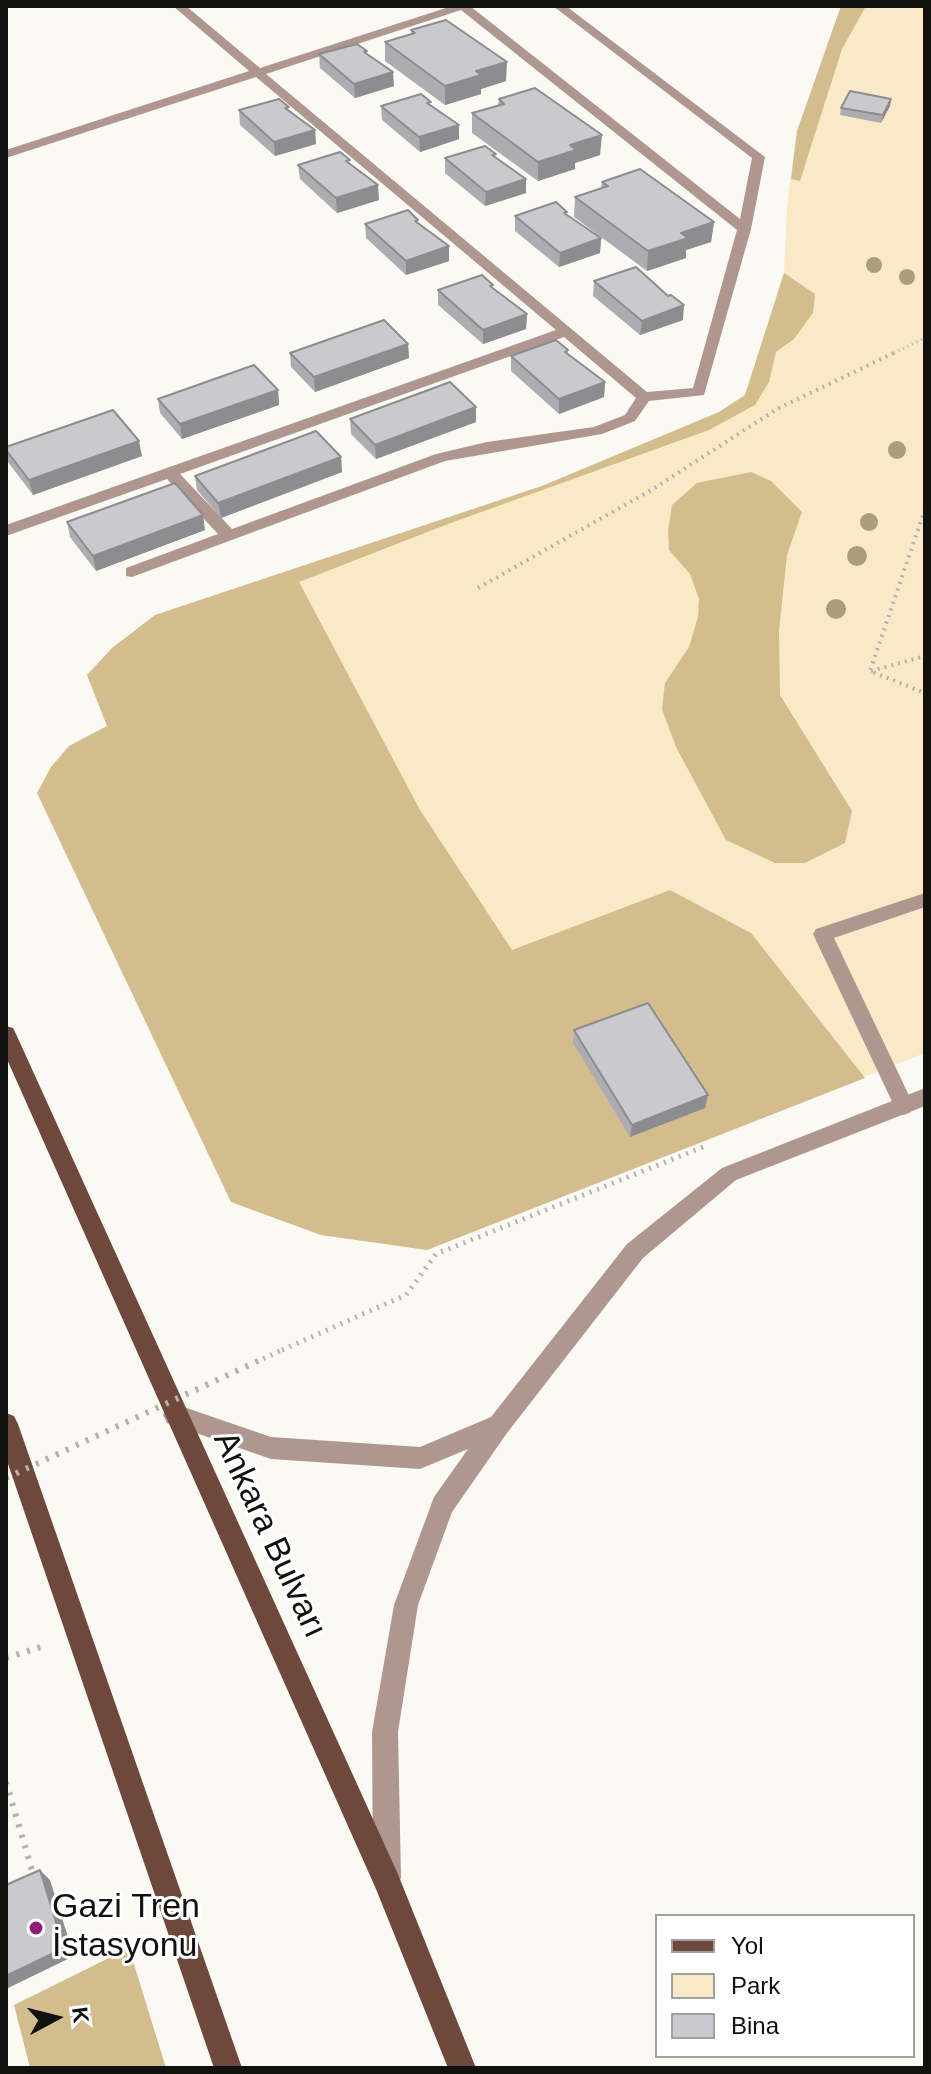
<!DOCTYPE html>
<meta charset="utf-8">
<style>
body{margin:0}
#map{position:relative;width:931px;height:2074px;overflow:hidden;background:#fbf9f4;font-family:Helvetica,sans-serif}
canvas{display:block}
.frame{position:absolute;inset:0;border:8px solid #11110f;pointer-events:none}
.legend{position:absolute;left:655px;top:1914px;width:260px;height:144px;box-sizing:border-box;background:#fff;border:2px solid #a0a09f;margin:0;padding:10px 14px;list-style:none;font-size:24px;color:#11110f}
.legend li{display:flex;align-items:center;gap:16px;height:40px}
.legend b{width:40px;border:2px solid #a0a09f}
.north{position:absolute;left:16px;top:1978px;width:80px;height:80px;-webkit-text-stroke:6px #fff;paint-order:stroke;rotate:83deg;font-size:22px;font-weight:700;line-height:32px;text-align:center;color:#11110f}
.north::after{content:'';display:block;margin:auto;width:28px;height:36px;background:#11110f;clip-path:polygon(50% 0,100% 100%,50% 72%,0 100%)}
</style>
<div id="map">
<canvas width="931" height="2074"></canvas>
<div class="frame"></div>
<ul class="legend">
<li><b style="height:10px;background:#6f483c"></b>Yol</li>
<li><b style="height:22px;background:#fae9c7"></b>Park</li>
<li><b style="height:22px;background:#c9c9ce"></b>Bina</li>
</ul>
<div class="north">K</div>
</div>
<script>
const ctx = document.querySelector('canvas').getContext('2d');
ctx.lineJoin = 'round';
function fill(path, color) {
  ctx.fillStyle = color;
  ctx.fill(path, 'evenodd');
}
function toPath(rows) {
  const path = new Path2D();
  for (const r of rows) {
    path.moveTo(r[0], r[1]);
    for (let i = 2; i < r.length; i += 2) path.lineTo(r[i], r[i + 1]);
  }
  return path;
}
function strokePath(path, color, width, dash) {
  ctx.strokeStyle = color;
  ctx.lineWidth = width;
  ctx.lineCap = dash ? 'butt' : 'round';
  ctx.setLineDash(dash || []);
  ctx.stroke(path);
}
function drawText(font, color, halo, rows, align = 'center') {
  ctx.font = font + ' Helvetica,sans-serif';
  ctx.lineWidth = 6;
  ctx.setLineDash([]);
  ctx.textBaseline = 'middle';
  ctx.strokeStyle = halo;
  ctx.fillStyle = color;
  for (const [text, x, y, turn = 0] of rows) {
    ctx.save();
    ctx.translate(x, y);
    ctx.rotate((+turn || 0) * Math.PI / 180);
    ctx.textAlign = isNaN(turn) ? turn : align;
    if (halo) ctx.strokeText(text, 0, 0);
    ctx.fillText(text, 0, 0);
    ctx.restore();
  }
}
const green = toPath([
 [841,6,925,6,925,1053,427,1250,321,1235,231,1202,37,793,51,767,69,746,107,726,87,675,112,648,155,615,542,486,719,412,745,395,784,273,787,207,797,131]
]);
const forest = toPath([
 [841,6,866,6,842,49,800,181,791,179,797,131],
 [784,273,815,294,813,313,794,339,776,352,769,382,755,405,709,430,448,524,299,582,420,810,512,950,670,890,751,933,865,1078,427,1250,321,1235,231,1202,37,793,51,767,69,746,107,726,87,675,112,648,155,615,542,486,719,412,745,395],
 [751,472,771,481,802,512,787,555,779,631,780,695,852,811,845,843,805,863,775,863,726,840,676,747,662,709,665,683,689,647,698,617,699,599,690,574,669,550,668,531,672,505,697,483],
 [129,1948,166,2068,30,2068,14,2005]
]);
const pathFar3 = toPath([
 [894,353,925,338]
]);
const pathFar2 = toPath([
 [925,509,870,671,925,693],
 [478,588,653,489,777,409,898,351],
 [871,671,925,656]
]);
const pathFar1 = toPath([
 [282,1350,406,1295,436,1254,703,1147,706,1150]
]);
const path = toPath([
 [6,1658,47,1645],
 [6,1782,34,1877]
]);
const lane = toPath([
 [173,6,186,6,260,68,452,6,470,6,740,219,752,158,553,6,566,6,765,157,751,229,704,395,649,401,635,421,602,434,445,461,132,577,126,576,126,568,218,534,167,479,6,536,6,525,556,330,256,77,6,158,6,150,249,71,173,6],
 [461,10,737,230,693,388,647,392,266,74,461,10],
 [564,337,636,398,625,415,594,427,487,442,436,454,232,529,180,474,564,337],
 [925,893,925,907,834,938,914,1106,911,1112,904,1115,897,1112,813,934,816,929,925,893]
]);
const street = toPath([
 [925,1088,925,1106,736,1180,643,1258,507,1433,452,1512,418,1605,398,1732,401,1878,397,1888,387,1892,377,1888,373,1878,372,1732,394,1605,434,1497,468,1449,420,1469,271,1459,167,1423,163,1415,167,1407,175,1404,271,1437,420,1447,491,1417,627,1244,722,1168,925,1088]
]);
const primary = toPath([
 [6,1026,13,1028,16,1034,397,1872,476,2068,448,2068,376,1889,6,1057,6,1026],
 [6,1413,14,1416,18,1424,242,2068,214,2068,6,1458,6,1413]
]);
const pathBridgeFar1 = toPath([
 [256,1362,282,1350]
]);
const pathBridge = toPath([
 [6,1478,260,1360]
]);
const trees = [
 [874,265,8],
 [907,277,8],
 [897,450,9],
 [869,522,9],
 [857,556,10],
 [836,609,10]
];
const wall = toPath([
 [411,30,506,81,481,89,481,94,445,105,385,61,385,42,411,35],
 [367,51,367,54,394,86,355,98,320,68,319,54],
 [499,99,600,155,575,163,575,169,538,181,472,133,472,113,498,105],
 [891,99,890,106,881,123,840,115,841,108],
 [431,105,459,125,459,139,420,152,382,120,381,106],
 [239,110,289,110,315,130,316,144,275,156,240,125],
 [496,154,495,157,526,193,485,206,445,173,445,158],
 [350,164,379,200,337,213,300,179,298,165],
 [602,182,714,222,711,242,686,250,686,258,647,271,574,217,575,197,601,188],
 [567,215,601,238,600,253,559,267,515,231,515,216],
 [365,224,449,246,449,261,406,275,366,238],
 [594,281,683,320,640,335,593,296],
 [493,289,527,314,526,329,483,344,438,305,438,290],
 [408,344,409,358,315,392,291,367,290,353],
 [568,350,568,354,605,382,604,397,559,414,511,371,511,356],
 [278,390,279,405,182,439,160,413,158,399],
 [350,419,476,422,376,459,351,434],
 [6,447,142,456,33,495,8,462],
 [341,457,342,472,221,518,197,490,195,476],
 [67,522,205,530,96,571,70,537],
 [574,1030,705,1108,630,1137,573,1043]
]);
const shadedWall = toPath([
 [507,62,506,81,481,89,481,94,445,105,445,86,476,71],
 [393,72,394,86,355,98,354,84],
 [891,99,890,106,881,123,883,115],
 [459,125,459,139,420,152,419,137],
 [315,130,316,144,275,156,274,142],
 [602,135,600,155,575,163,575,169,538,181,538,162,570,145],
 [526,179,526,193,485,206,486,192],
 [378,185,379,200,337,213,336,198],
 [714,222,711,242,686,250,686,258,647,271,648,251,681,233],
 [601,238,600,253,559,267,560,253],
 [449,246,449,261,406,275,406,261],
 [684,305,683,320,640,335,642,321],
 [527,314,526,329,483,344,483,330],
 [408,344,409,358,315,392,314,377],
 [605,382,604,397,559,414,559,399],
 [278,390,279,405,182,439,180,424],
 [476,407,476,422,376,459,375,445],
 [139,441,142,456,33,495,29,480],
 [341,457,342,472,221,518,218,503],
 [203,515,205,530,96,571,93,556],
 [708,1095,705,1108,630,1137,632,1125],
 [40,1870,50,1880,74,1956,6,1989,6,1976]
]);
const building = toPath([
 [446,20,507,62,476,71,481,75,445,86,385,42,415,33,411,30,446,20],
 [357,44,367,51,364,52,393,72,354,84,319,54,357,44],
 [535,88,602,135,570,145,576,150,538,162,472,113,504,104,499,99,535,88],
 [850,91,891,99,883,115,841,108,850,91],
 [421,94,431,102,427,103,459,125,419,137,381,106,421,94],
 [279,99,289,107,285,108,315,130,274,142,239,110,279,99],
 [485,146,496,154,492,155,526,179,486,192,445,158,485,146],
 [340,152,350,160,346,161,378,185,336,198,298,165,340,152],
 [640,169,714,222,681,233,688,238,648,251,575,197,608,186,602,182,640,169],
 [556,202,567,212,564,213,601,238,560,253,515,216,556,202],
 [408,210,418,220,415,221,449,246,406,261,365,224,408,210],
 [636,267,668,296,671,295,684,305,642,321,594,281,636,267],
 [482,275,493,285,490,286,527,314,483,330,438,290,482,275],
 [384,320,408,344,314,377,290,353,384,320],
 [556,340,568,350,565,352,605,382,559,399,511,356,556,340],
 [254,365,278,390,180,424,158,399,254,365],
 [450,382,476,407,375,445,350,419,450,382],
 [113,410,139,441,29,480,6,450,6,447,113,410],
 [316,431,341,457,218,503,195,476,316,431],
 [175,483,203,515,93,556,67,522,175,483],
 [648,1003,708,1095,632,1125,574,1030,648,1003],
 [40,1870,64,1948,6,1976,6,1885,40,1870]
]);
const markers = [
 [36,1928,8,"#911b79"]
];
const nearStreetnames = [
 ["Ankara Bulvarı",269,1535,65]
];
const nearPoinames = [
 ["Gazi Tren",52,1908],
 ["İstasyonu",52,1947]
];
fill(green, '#fae9c7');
fill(forest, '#d3bd8d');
strokePath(pathFar3, '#b3b2ae', 3, [1, 4]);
strokePath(pathFar2, '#b3b2ae', 4, [2, 5]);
strokePath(pathFar1, '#b3b2ae', 5, [2, 6]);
strokePath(path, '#b3b2ae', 6, [3, 8]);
fill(lane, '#af9790');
fill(street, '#af9790');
fill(primary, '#6f483c');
strokePath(pathBridgeFar1, '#b3b2ae', 5, [2, 6]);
strokePath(pathBridge, '#b3b2ae', 6, [3, 8]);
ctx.fillStyle = '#ab9e7d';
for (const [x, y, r] of trees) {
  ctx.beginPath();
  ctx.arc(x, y, r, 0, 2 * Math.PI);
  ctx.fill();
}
fill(wall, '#adadb1');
fill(shadedWall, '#8d8d90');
fill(building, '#c9c9ce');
strokePath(building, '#8d8d90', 2);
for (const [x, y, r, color] of markers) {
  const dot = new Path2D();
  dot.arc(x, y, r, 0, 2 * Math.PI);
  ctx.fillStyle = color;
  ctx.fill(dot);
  strokePath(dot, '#fff', 3);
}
drawText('34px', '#11110f', '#fff', nearStreetnames);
drawText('34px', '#11110f', '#fff', nearPoinames, 'left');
</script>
